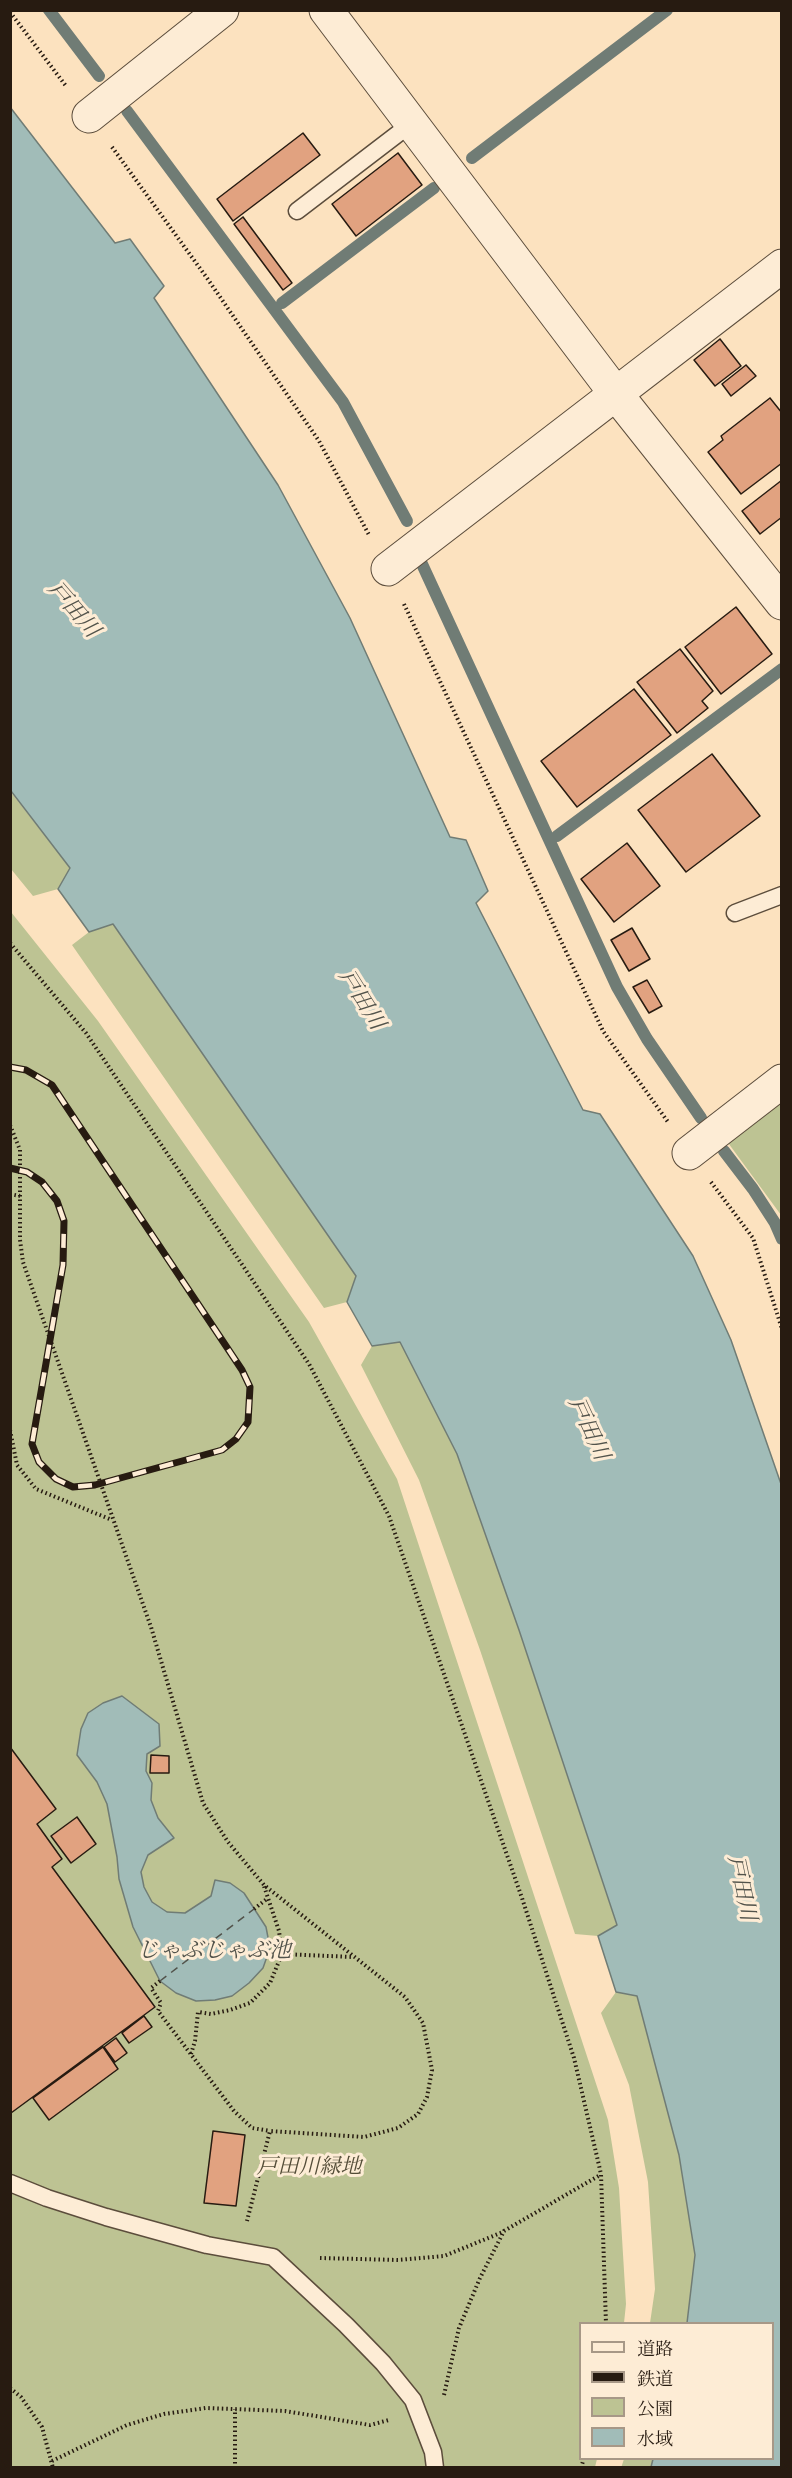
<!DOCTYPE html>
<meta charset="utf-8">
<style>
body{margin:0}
#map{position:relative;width:792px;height:2478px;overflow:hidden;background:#fce2bf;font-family:"Old Standard TT","Noto Serif JP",serif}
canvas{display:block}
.frame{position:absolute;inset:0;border:12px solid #271b11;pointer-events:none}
.legend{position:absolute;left:579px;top:2322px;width:195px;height:138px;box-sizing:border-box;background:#fdecd5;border:2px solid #a79887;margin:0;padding:8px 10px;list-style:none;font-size:18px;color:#271b11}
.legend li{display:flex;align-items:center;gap:12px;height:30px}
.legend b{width:30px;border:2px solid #a79887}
</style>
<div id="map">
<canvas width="792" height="2478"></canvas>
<div class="frame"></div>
<ul class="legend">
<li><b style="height:8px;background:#fdecd5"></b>道路</li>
<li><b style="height:8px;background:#271b11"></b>鉄道</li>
<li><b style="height:16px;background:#bdc393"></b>公園</li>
<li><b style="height:16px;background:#a1bcb8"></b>水域</li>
</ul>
</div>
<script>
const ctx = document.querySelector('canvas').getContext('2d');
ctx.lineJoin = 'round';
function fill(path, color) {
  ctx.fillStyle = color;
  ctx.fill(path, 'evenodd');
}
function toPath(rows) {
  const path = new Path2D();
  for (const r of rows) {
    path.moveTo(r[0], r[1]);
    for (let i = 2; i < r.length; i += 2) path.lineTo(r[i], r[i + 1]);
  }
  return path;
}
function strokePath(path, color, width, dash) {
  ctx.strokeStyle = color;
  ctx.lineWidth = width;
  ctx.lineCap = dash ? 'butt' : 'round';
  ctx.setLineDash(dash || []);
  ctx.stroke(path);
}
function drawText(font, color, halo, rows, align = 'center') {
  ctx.font = font + ' "Old Standard TT","Noto Serif JP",serif';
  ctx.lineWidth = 6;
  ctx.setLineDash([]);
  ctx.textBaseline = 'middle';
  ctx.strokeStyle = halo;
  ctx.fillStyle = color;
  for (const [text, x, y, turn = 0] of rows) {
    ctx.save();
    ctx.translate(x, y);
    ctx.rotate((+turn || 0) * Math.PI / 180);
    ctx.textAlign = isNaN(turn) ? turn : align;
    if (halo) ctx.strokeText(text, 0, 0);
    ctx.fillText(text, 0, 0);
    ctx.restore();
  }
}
const green = toPath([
 [10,791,70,868,58,889,33,896,11,869],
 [11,912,98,1021,309,1322,397,1479,608,2120,619,2188,626,2304,624,2323,580,2324,580,2458,597,2459,595,2467,11,2467],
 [113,924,356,1276,347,1302,324,1308,72,945,89,932],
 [781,1098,781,1215,726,1140],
 [400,1342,457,1454,519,1630,617,1926,598,1936,575,1934,480,1650,419,1480,361,1365,372,1346],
 [616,1992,637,1995,679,2155,695,2255,687,2323,650,2323,655,2289,648,2182,629,2085,601,2013],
 [624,2459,653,2459,651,2467,621,2468]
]);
const water = toPath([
 [10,107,115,243,130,239,164,286,154,298,278,485,350,618,450,837,466,840,488,891,476,903,583,1110,600,1114,693,1256,731,1340,781,1484,781,2467,651,2467,653,2459,772,2458,772,2324,687,2323,695,2255,679,2155,637,1996,616,1992,598,1936,617,1925,519,1630,457,1454,400,1342,372,1346,347,1302,356,1276,113,924,89,932,58,889,70,868,11,791,10,107],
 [122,1696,159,1724,160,1746,147,1754,146,1771,152,1783,151,1800,158,1818,174,1838,148,1855,141,1872,144,1887,152,1902,167,1912,185,1913,211,1896,215,1880,230,1883,244,1893,266,1927,270,1948,263,1968,249,1983,232,1996,215,2000,196,2001,176,1993,160,1981,133,1927,119,1879,117,1857,107,1804,97,1782,77,1755,81,1729,88,1713,103,1703,122,1696]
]);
const stream = toPath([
 [49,10,99,76],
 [127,111,343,402,407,521],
 [472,158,667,10],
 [282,303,434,188],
 [422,564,617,987,647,1039,701,1118],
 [557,836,782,669],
 [724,1151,753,1189,775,1223,782,1239]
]);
const ferry = toPath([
 [160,1981,254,1909]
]);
const building = toPath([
 [303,133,320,155,233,221,217,199,303,133],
 [398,153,422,185,356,236,332,204,398,153],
 [243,217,292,283,283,290,234,224,243,217],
 [720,339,741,366,715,386,694,360,720,339],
 [746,365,756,376,731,396,722,384,746,365],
 [770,398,782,413,782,463,741,494,708,452,723,440,721,436,770,398],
 [782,480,782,517,760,534,742,511,782,480],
 [736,607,772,654,721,694,685,647,736,607],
 [680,649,713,691,702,701,708,708,677,733,637,682,680,649],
 [634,689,671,735,577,807,541,761,634,689],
 [712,754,760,816,686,872,638,810,712,754],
 [627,843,660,886,614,922,581,879,627,843],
 [632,928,650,959,629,971,611,940,632,928],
 [647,980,662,1006,649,1013,633,987,647,980],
 [10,1747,56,1809,37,1824,62,1859,52,1867,155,2007,11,2113,10,1747],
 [151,1755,169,1756,169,1773,150,1773,151,1755],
 [77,1817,96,1844,71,1863,51,1836,77,1817],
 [144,2016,152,2027,129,2043,122,2033,144,2016],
 [116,2038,127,2053,115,2062,104,2047,116,2038],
 [103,2047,118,2069,49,2120,33,2098,103,2047],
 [213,2131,245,2135,236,2206,204,2203,213,2131]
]);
const path = toPath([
 [10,12,66,86],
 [112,147,207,278,319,441,369,535],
 [404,604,603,1031,668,1122],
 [10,943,86,1033,309,1364,389,1516,522,1898,574,2058,601,2174,606,2324],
 [10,1125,20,1150,20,1240,23,1262,151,1627,203,1803,228,1842,264,1885,405,1997,423,2023,432,2070,427,2097,418,2114,398,2128,364,2137,270,2131,247,2221],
 [711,1182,753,1238,782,1329],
 [10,1194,20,1196],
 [10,1430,17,1465,36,1489,112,1520],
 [254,1909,268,1898],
 [282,1954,353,1957],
 [160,1981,151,1988,161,2003,158,2011,234,2111,252,2128,270,2131],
 [191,2054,195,2041,198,2012,211,2014,230,2010,250,2003,270,1983,282,1954,279,1931,264,1886],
 [320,2258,398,2260,444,2256,503,2232],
 [10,2388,21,2397,42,2427,53,2468],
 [444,2395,459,2328,480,2278,504,2231,600,2175],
 [52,2461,127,2425,164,2414,206,2408,285,2411,370,2425,389,2420],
 [235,2468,235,2409],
 [581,2468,584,2458]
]);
const service = toPath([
 [297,211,412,123],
 [735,913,782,895],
 [10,2183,47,2198,106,2217,207,2245,273,2257,346,2325,383,2363,413,2400,433,2452,435,2468]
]);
const minor = toPath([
 [326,10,616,394,782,603],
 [89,116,222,10],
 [388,569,782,266],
 [689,1153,782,1081]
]);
const rail = toPath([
 [10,1067,26,1070,52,1085,242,1370,250,1387,248,1422,236,1439,222,1450,95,1485,73,1487,56,1479,39,1462,32,1444,63,1265,64,1221,57,1201,42,1182,27,1172,10,1168]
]);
const parkNames = [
 ["戸田川緑地",309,2167]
];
const waterNames = [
 ["戸田川",73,610,49],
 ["戸田川",361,1000,58],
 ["戸田川",588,1429,65],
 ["戸田川",741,1888,78],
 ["じゃぶじゃぶ池",214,1951]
];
fill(green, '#bdc393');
fill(water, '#a1bcb8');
strokePath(water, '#707c75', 1.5);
strokePath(stream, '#707c75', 12);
strokePath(ferry, '#52534b', 1.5, [8, 6]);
fill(building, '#e1a280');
strokePath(building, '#271b11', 1.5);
strokePath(service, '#5c4d3c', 19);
strokePath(minor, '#5c4d3c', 35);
strokePath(path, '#271b11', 4, [1.5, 3]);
strokePath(service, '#fdecd5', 16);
strokePath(minor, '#fdecd5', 33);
strokePath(rail, '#271b11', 7);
strokePath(rail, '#fdecd5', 4.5, [14]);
drawText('italic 21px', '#544d38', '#fdecd5', parkNames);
drawText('italic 22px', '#52534b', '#fdecd5', waterNames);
</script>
